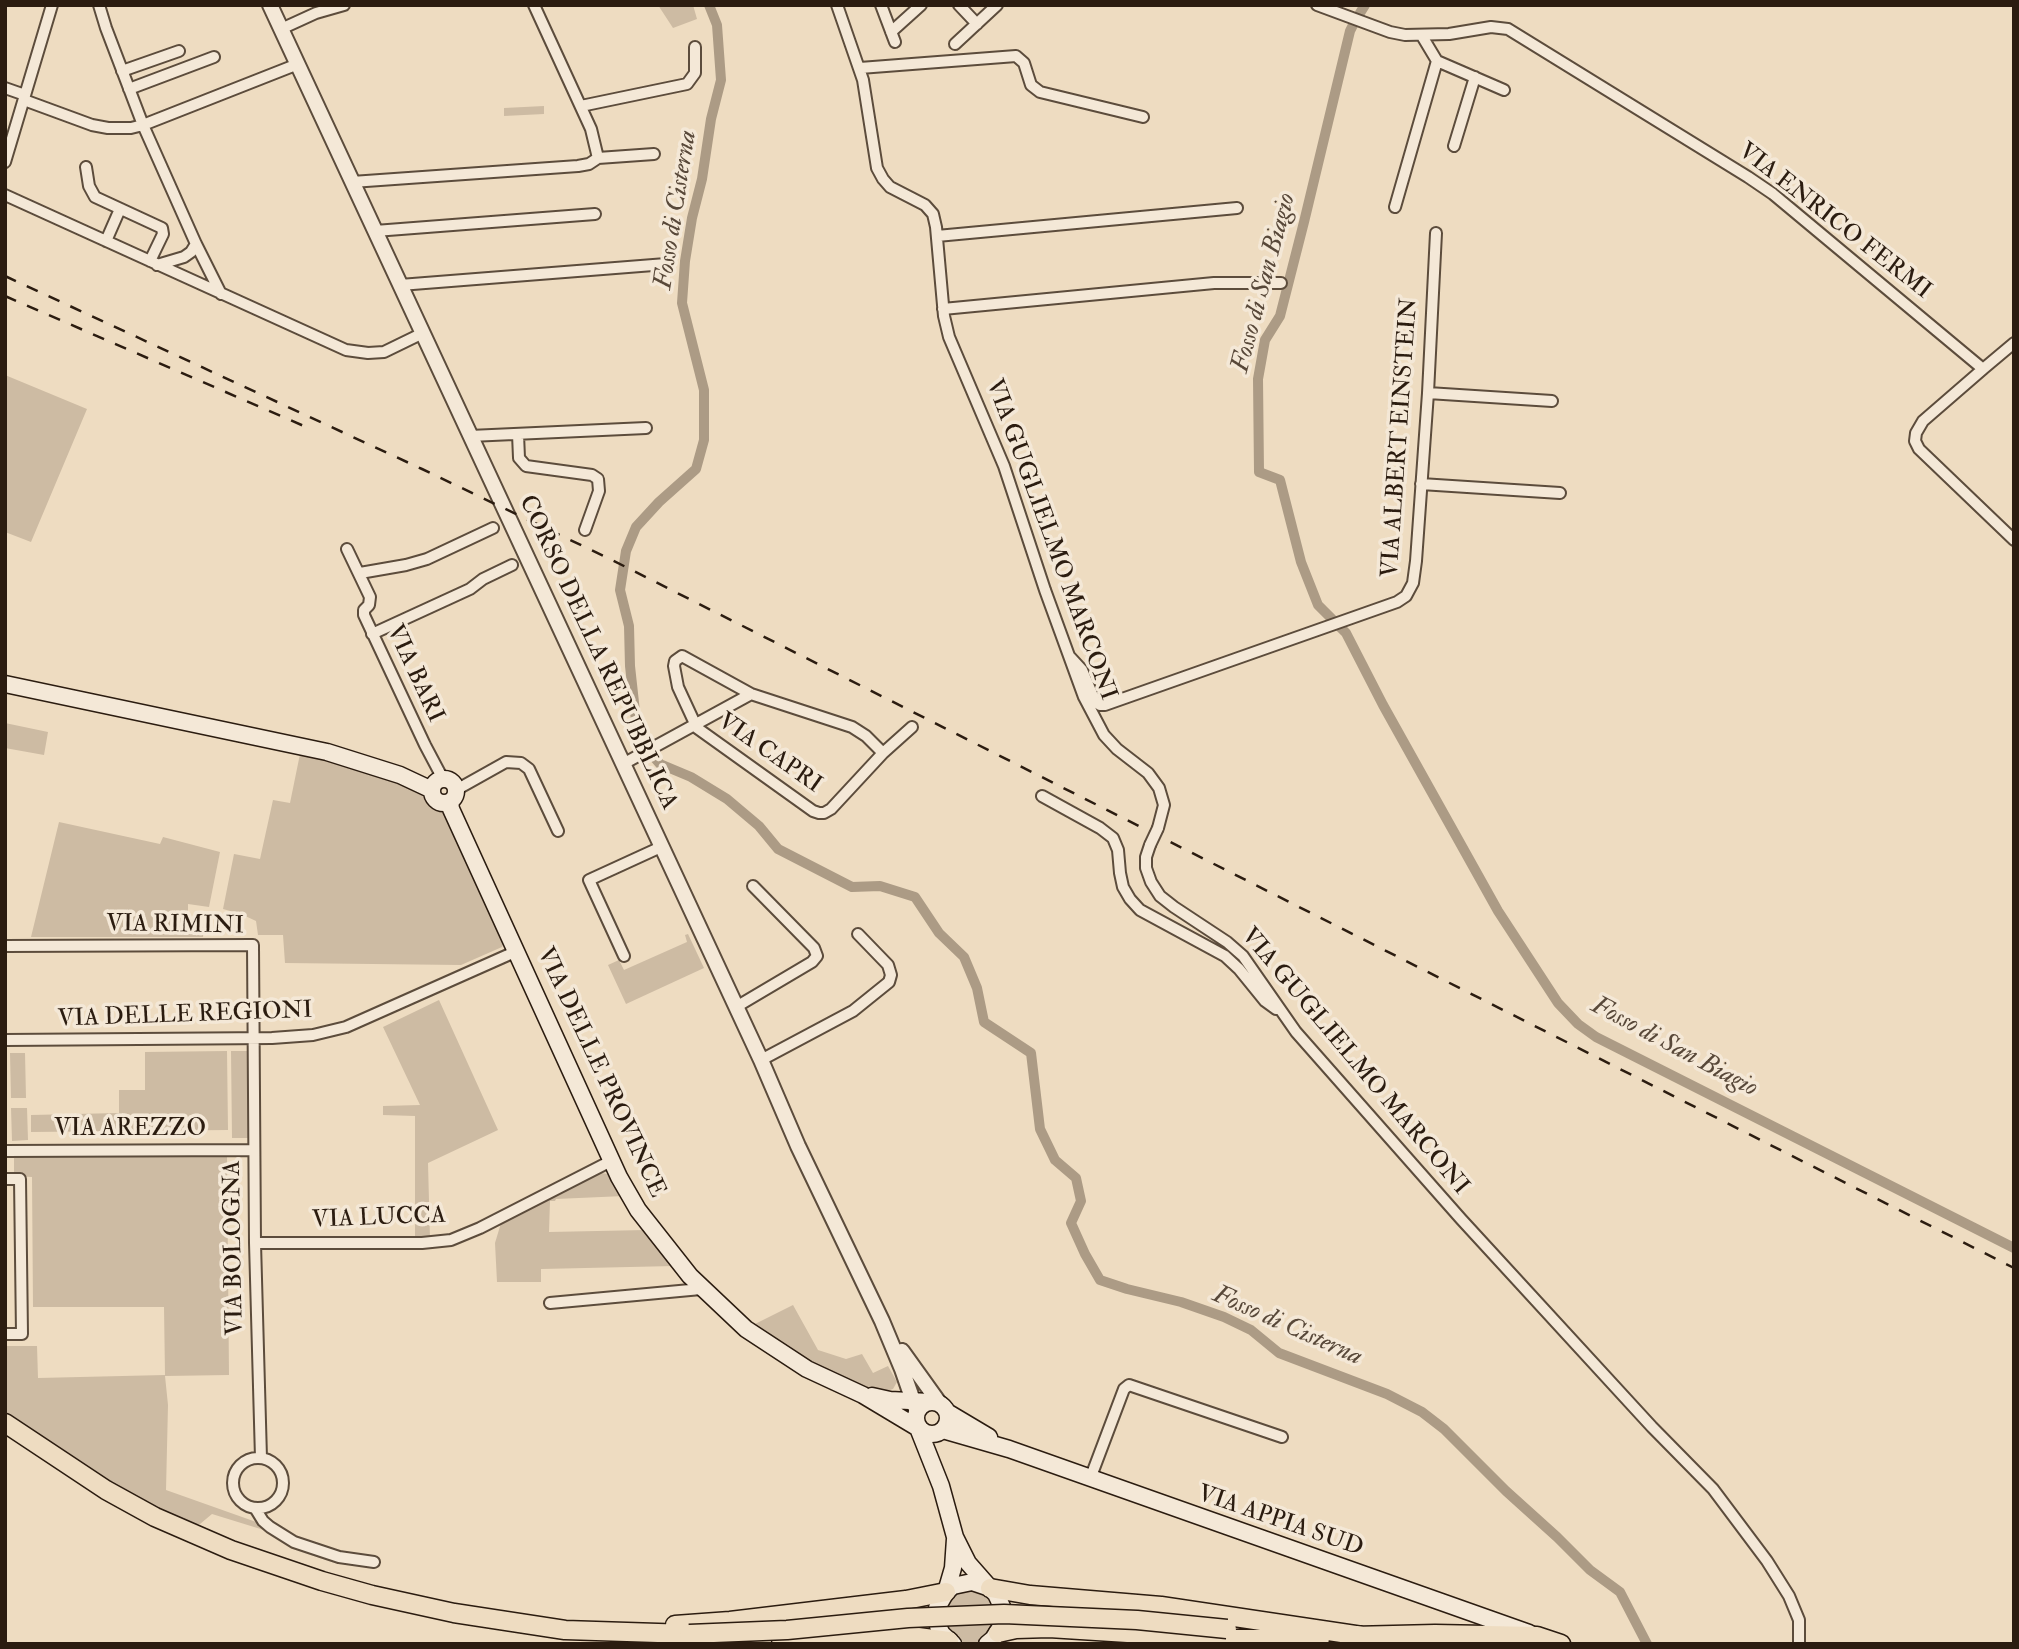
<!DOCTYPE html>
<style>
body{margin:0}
#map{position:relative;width:2019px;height:1649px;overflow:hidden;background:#eedcc1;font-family:"IM FELL Double Pica",serif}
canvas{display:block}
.frame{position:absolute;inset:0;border:7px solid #2b1c10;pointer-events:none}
</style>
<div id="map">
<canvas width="2019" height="1649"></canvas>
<div class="frame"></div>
</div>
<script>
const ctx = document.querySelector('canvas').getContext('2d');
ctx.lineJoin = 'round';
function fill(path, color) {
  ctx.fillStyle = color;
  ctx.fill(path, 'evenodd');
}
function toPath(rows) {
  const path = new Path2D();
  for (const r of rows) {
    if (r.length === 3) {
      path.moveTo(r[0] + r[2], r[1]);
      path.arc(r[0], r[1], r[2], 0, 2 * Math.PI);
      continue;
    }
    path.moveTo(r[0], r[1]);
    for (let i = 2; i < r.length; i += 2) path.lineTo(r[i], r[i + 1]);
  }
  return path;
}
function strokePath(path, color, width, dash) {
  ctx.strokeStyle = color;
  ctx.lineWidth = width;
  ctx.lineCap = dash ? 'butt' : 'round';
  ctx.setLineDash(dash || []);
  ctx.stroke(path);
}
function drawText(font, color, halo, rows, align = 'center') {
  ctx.font = font + ' "IM FELL Double Pica",serif';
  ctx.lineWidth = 7;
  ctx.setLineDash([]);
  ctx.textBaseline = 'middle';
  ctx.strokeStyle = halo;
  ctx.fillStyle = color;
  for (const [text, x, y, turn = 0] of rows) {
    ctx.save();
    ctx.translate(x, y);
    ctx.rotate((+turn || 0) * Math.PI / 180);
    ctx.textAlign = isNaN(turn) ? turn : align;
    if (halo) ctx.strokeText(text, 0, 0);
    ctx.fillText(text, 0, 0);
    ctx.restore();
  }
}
const green = toPath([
 [658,5,693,5,697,19,673,28],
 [544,106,544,114,504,116,504,108],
 [5,375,87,409,31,542,5,532],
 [5,723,48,732,44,755,5,748],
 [300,754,341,762,420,790,429,806,436,810,442,810,450,817,504,942,502,947,461,965,285,963,283,935,258,935,256,921,241,914,223,909,234,854,260,859,273,800,290,803],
 [59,822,160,844,163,837,220,852,209,907,188,904,188,922,204,924,203,937,31,937],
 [688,934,704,968,626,1004,608,965,619,960,624,970,687,942,685,935],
 [439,1000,498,1130,428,1163,430,1239,415,1238,415,1116,383,1115,383,1106,420,1105,383,1027],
 [227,1051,228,1130,31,1132,31,1115,119,1113,119,1090,145,1090,145,1052],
 [231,1051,248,1051,249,1138,232,1138],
 [10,1053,25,1053,26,1098,11,1098],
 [11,1108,27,1108,28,1140,12,1141],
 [227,1156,229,1375,165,1376,168,1405,166,1490,259,1523,267,1531,212,1514,200,1524,191,1524,173,1516,96,1475,5,1415,5,1346,37,1346,38,1378,165,1375,164,1307,33,1307,32,1177,14,1176,14,1157],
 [600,1173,610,1174,624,1196,556,1199,555,1201,550,1201,549,1232,646,1230,674,1266,541,1269,541,1282,497,1282,495,1243,501,1223],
 [793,1305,818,1350,846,1359,862,1354,873,1373,888,1366,897,1382,893,1389,880,1393,801,1358,753,1325],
 [972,1587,988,1595,997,1611,994,1628,980,1641,972,1643,962,1642,954,1639,947,1632,943,1606,954,1592]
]);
const canal = toPath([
 [709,5,717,25,721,80,711,119,702,179,692,218,685,261,682,303,704,390,704,440,696,469,659,502,636,527,626,551,620,590,629,626,630,666,638,739,660,764,691,777,727,799,759,826,778,849,852,887,880,886,915,897,939,933,964,957,977,988,984,1022,1031,1053,1040,1129,1055,1160,1076,1178,1081,1201,1071,1223,1085,1254,1100,1280,1127,1289,1181,1302,1224,1317,1251,1330,1279,1353,1387,1394,1422,1412,1444,1429,1506,1491,1557,1537,1590,1570,1620,1592,1647,1644],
 [1360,13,1365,5],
 [1332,619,1318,605,1301,562,1280,480,1259,472,1258,379,1265,340,1280,316,1304,222,1350,31,1355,21],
 [1339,626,1346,633,1383,705,1498,911,1558,1003,1578,1024,1596,1037,2014,1248]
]);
const minor = toPath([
 [99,5,106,28,143,125,196,244,221,294],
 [534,5,591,129,598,158],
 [837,5,863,80,877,168,883,179,890,187,925,205,933,214,936,227,944,316,949,337,1004,466,1045,590,1084,697,1104,735,1117,749,1148,773,1159,788,1164,805,1158,828],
 [881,5,895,42],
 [959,5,977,24],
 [1317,5,1390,32,1405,35,1449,34,1491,27,1508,29,1748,177,1773,194,1983,369,1923,421,1916,433,1915,441,1919,449,2014,540],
 [281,29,316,13,344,5],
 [891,32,921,5],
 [955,44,997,5],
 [1437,61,1504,90],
 [860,68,1016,56,1024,63,1031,85,1040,92,1143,117],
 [122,71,179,51],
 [5,88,25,95],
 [129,89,214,57],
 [24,100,92,125,108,128,131,128,143,125,298,64],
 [581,106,687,84,695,73,695,47],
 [1454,146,1475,77],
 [598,158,654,154],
 [5,162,52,5],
 [86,167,89,186,95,197,162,228,163,234,150,261],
 [352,182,578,166,589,164,598,158],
 [5,195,346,350,368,353,384,352,423,333],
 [1395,207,1437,61,1422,36],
 [375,231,595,214],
 [937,236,1237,208],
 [106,241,120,209],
 [157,265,184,257,191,252,196,244],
 [400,285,666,264],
 [943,309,1214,283,1281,283],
 [1983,369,2014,343],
 [1428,393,1552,401],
 [518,434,519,458,526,466,592,475,598,479,599,491,585,530],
 [470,436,646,428],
 [1421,484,1560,493],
 [347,549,370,597,369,605,364,610,364,615,425,745,443,779],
 [360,573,406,565,427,559,493,528],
 [372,634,470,589,483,579,512,565],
 [1070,657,1082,670,1095,701,1100,705,1105,705,1397,602,1406,596,1413,583,1416,561,1428,393,1436,233],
 [883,753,866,736,852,727,751,694,682,656,675,661,674,666,678,687,697,728,813,811,819,813,824,813,831,809,883,753,912,727],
 [623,764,751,694],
 [456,790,506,762,521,763,529,769,558,831],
 [1042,796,1100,828,1113,838,1118,850,1120,873,1123,887,1130,899,1140,910,1225,956,1239,969,1265,1001,1276,1009],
 [1150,845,1146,857,1146,868,1151,882,1160,896,1174,907,1227,942,1243,956,1296,1032,1461,1219,1652,1427,1713,1489,1767,1561,1789,1596,1799,1620,1799,1644],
 [5,946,253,945,255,1243,261,1458],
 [624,956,589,880,661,847],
 [736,1007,812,962,817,956,814,948,753,886],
 [5,1040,272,1038,313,1035,346,1027,517,951],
 [761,1060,853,1011,889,982,891,975,888,965,858,934],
 [5,1151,254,1150],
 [5,1179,20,1179,22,1334,5,1334],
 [255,1243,422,1243,451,1240,480,1228,611,1161],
 [550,1303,701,1289],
 [258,1483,25],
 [1090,1479,1124,1389,1129,1385,1282,1437],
 [255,1508,263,1521,270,1527,294,1542,339,1557,374,1562]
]);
const tertiary = toPath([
 [270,5,761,1060,798,1146,882,1321,902,1369,917,1412],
 [902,1351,940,1404]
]);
const secondary = toPath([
 [5,684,327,752,400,775,432,790],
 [444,791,12],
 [450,802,451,809,619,1177,638,1210,690,1276,746,1329,807,1369,863,1395,918,1428,941,1486,955,1537,968,1563,990,1588],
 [872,1396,890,1400,929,1402],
 [932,1418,16],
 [947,1412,989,1437],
 [943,1430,1009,1449,1529,1633],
 [946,1592,953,1568,955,1539],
 [953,1644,942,1634,938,1626,937,1608,946,1592,953,1586,972,1582,990,1588,996,1594,1003,1609,1002,1625,993,1639,987,1644]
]);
const primary = toPath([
 [5,1423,106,1490,155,1517,231,1550,322,1581,372,1595,454,1613,565,1630,689,1634],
 [990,1588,1030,1595,1161,1606,1362,1636],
 [675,1625,730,1621,906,1600,946,1592],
 [998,1633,1016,1629,1049,1628,1222,1639,1320,1639],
 [1352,1636,1435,1634,1537,1636,1561,1644],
 [781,1644,910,1636,949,1641]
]);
const rail = toPath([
 [5,276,422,469,610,559,2014,1268],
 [5,296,313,430]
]);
const minorBridge = toPath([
 [1150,845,1158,828]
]);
const primaryBridge = toPath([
 [689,1634,787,1630,908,1618,1004,1614,1137,1620,1227,1629]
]);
const streetNames = [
 ["VIA ENRICO FERMI",1834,222,38],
 ["VIA ALBERT EINSTEIN",1401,438,-86],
 ["VIA GUGLIELMO MARCONI",1050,540,70],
 ["CORSO DELLA REPUBBLICA",597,653,65],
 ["VIA BARI",414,674,65],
 ["VIA CAPRI",769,754,35],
 ["VIA RIMINI",175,926,1],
 ["VIA DELLE REGIONI",185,1016,-2],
 ["VIA GUGLIELMO MARCONI",1354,1062,50],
 ["VIA DELLE PROVINCE",600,1073,65],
 ["VIA AREZZO",130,1130],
 ["VIA LUCCA",379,1219,-2],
 ["VIA BOLOGNA",235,1248,-91],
 ["VIA APPIA SUD",1280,1522,19]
];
const waterNames = [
 ["Fosso di Cisterna",677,210,-81],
 ["Fosso di San Biagio",1265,283,-75],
 ["Fosso di San Biagio",1674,1048,28],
 ["Fosso di Cisterna",1287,1327,24]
];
fill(green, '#cdbba3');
strokePath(canal, '#ac9b85', 10);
strokePath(minor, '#5c4c3c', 14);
strokePath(tertiary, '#5c4c3c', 18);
strokePath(secondary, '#2b1c10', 19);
strokePath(primary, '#2b1c10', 21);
strokePath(minor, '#f4e8d7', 10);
strokePath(tertiary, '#f4e8d7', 14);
strokePath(secondary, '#f4e8d7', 16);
strokePath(primary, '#eedcc1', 18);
strokePath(rail, '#2b1c10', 2.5, [12, 12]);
strokePath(minorBridge, '#5c4c3c', 14, []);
strokePath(primaryBridge, '#2b1c10', 21, []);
strokePath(minorBridge, '#f4e8d7', 10);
strokePath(primaryBridge, '#eedcc1', 18);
drawText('24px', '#2b1c10', '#f4e8d7', streetNames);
drawText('italic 26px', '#584839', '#f4e8d7', waterNames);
</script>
